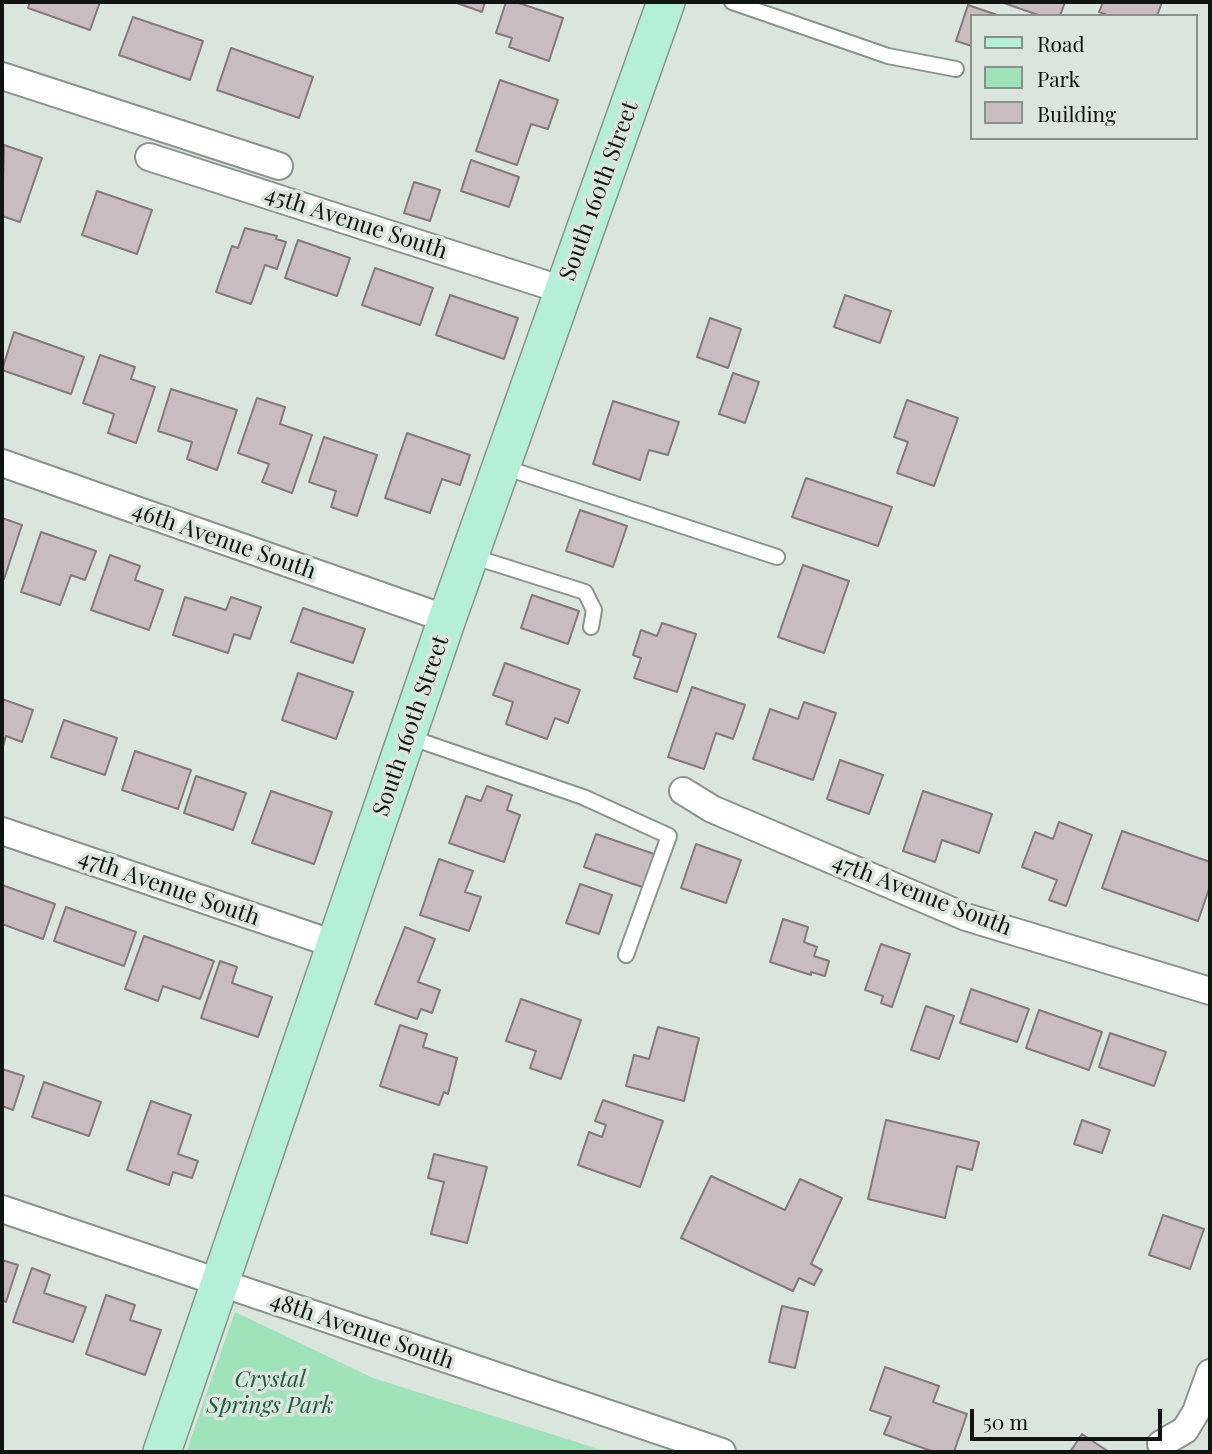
<!DOCTYPE html>
<style>
body{margin:0}
#map{position:relative;width:1212px;height:1454px;overflow:hidden;background:#dae5de;font-family:"Playfair Display",serif}
canvas{display:block}
.frame{position:absolute;inset:0;border:4px solid #101412;pointer-events:none}
.legend{position:absolute;left:970px;top:14px;width:228px;height:126px;box-sizing:border-box;background:#dae5de;border:2px solid #89918c;margin:0;padding:9px 12px;list-style:none;font-size:21px;color:#101412}
.legend li{display:flex;align-items:center;gap:14px;height:35px}
.legend b{width:35px;border:2px solid #89918c}
.scale{position:absolute;left:970px;top:1409px;width:192px;height:32px;box-sizing:border-box;border:4px solid #101412;border-top:0;padding-left:9px;font-size:21px;line-height:24px;white-space:nowrap;color:#101412;-webkit-text-stroke:5px #dae5de;paint-order:stroke}
</style>
<div id="map">
<canvas width="1212" height="1454"></canvas>
<div class="frame"></div>
<ul class="legend">
<li><b style="height:9px;background:#b6efd8"></b>Road</li>
<li><b style="height:19px;background:#a0e2ba"></b>Park</li>
<li><b style="height:19px;background:#c8bcc0"></b>Building</li>
</ul>
<div class="scale">50 m</div>
</div>
<script>
const ctx = document.querySelector('canvas').getContext('2d');
ctx.lineJoin = 'round';
function fill(path, color) {
  ctx.fillStyle = color;
  ctx.fill(path, 'evenodd');
}
function toPath(rows) {
  const path = new Path2D();
  for (const r of rows) {
    path.moveTo(r[0], r[1]);
    for (let i = 2; i < r.length; i += 2) path.lineTo(r[i], r[i + 1]);
  }
  return path;
}
function strokePath(path, color, width, dash) {
  ctx.strokeStyle = color;
  ctx.lineWidth = width;
  ctx.lineCap = dash ? 'butt' : 'round';
  ctx.setLineDash(dash || []);
  ctx.stroke(path);
}
function drawText(font, color, halo, rows, align = 'center') {
  ctx.font = font + ' "Playfair Display",serif';
  ctx.lineWidth = 7;
  ctx.setLineDash([]);
  ctx.textBaseline = 'middle';
  ctx.strokeStyle = halo;
  ctx.fillStyle = color;
  for (const [text, x, y, turn = 0] of rows) {
    ctx.save();
    ctx.translate(x, y);
    ctx.rotate((+turn || 0) * Math.PI / 180);
    ctx.textAlign = isNaN(turn) ? turn : align;
    if (halo) ctx.strokeText(text, 0, 0);
    ctx.fillText(text, 0, 0);
    ctx.restore();
  }
}
const green = toPath([
 [235,1312,373,1378,608,1452,186,1452]
]);
const building = toPath([
 [30,2,100,2,90,30,28,8,30,2],
 [454,2,485,2,482,12,454,2],
 [506,2,516,2,563,18,549,61,509,47,512,38,496,33,506,2],
 [1001,2,1065,2,1060,16,1041,16,1001,2],
 [1103,2,1162,2,1157,16,1110,16,1099,12,1103,2],
 [968,5,1000,16,972,16,972,46,956,41,968,5],
 [133,17,203,41,190,80,119,55,133,17],
 [231,48,313,77,299,118,217,90,231,48],
 [500,80,558,100,548,129,531,124,517,165,476,151,500,80],
 [4,145,42,158,20,222,2,216,4,145],
 [471,160,519,177,509,207,461,191,471,160],
 [414,182,440,190,430,221,404,213,414,182],
 [97,191,152,210,137,254,82,235,97,191],
 [245,228,277,236,276,239,286,242,277,269,265,265,251,304,216,292,232,246,238,248,245,228],
 [298,240,350,258,337,296,285,278,298,240],
 [375,268,433,288,420,325,362,305,375,268],
 [450,295,518,318,504,359,436,335,450,295],
 [845,295,891,311,880,343,834,327,845,295],
 [710,318,741,329,728,368,697,357,710,318],
 [14,332,84,357,71,394,2,370,14,332],
 [100,355,135,367,131,379,155,387,136,443,108,433,114,414,83,403,100,355],
 [733,373,759,382,745,423,719,414,733,373],
 [171,389,237,410,217,470,187,459,192,442,158,431,171,389],
 [257,398,285,407,280,424,312,435,292,493,262,482,269,464,238,453,257,398],
 [907,400,958,418,934,486,897,473,908,442,894,437,907,400],
 [613,401,679,422,668,455,649,450,640,480,593,464,613,401],
 [407,433,470,455,460,485,442,479,430,513,385,498,407,433],
 [324,437,377,455,357,516,331,507,336,491,309,482,324,437],
 [806,478,892,507,878,546,792,517,806,478],
 [580,510,627,526,613,567,566,551,580,510],
 [2,518,22,525,4,579,2,578,2,518],
 [41,532,96,551,85,580,71,575,60,605,21,592,41,532],
 [110,555,140,566,135,580,163,590,149,630,91,610,110,555],
 [803,565,849,581,824,653,778,637,803,565],
 [532,595,579,611,568,644,521,628,532,595],
 [185,597,226,610,231,597,261,607,250,639,234,634,228,653,173,635,185,597],
 [303,608,365,629,353,663,291,642,303,608],
 [662,623,696,634,677,692,634,678,641,658,633,655,641,630,657,636,662,623],
 [505,663,580,690,568,723,555,718,547,739,506,724,513,702,493,695,505,663],
 [298,673,353,692,336,739,282,720,298,673],
 [692,687,745,705,733,739,716,733,704,769,668,757,692,687],
 [2,699,33,710,22,742,6,736,2,749,2,699],
 [804,702,836,713,813,780,753,759,770,709,798,719,804,702],
 [64,720,117,738,105,775,51,757,64,720],
 [135,751,191,770,178,809,122,790,135,751],
 [840,760,883,775,869,814,827,799,840,760],
 [196,776,246,793,233,830,184,813,196,776],
 [487,786,512,795,507,810,520,815,504,862,449,843,466,796,481,801,487,786],
 [271,791,332,812,314,864,252,843,271,791],
 [923,791,992,814,979,853,942,840,935,862,903,851,923,791],
 [1059,822,1092,835,1066,906,1049,900,1057,880,1022,867,1035,832,1053,839,1059,822],
 [1122,831,1210,862,1210,886,1198,921,1102,888,1122,831],
 [596,834,657,855,645,888,584,867,596,834],
 [696,844,741,860,726,903,681,888,696,844],
 [439,859,473,871,465,892,481,897,469,931,420,915,439,859],
 [580,884,612,895,599,934,566,923,580,884],
 [2,885,55,904,43,939,2,924,2,885],
 [66,907,136,932,124,966,54,941,66,907],
 [783,919,808,927,804,942,817,947,814,956,829,961,825,976,811,972,811,975,770,962,783,919],
 [405,927,435,939,418,982,440,990,432,1013,421,1009,417,1019,375,1004,405,927],
 [144,936,214,961,200,999,163,986,158,1001,125,989,144,936],
 [881,944,910,954,892,1007,881,1003,883,996,865,990,881,944],
 [220,961,237,967,232,983,272,997,258,1037,201,1018,220,961],
 [971,989,1029,1009,1017,1042,960,1023,971,989],
 [521,999,581,1020,561,1079,530,1068,536,1051,506,1041,521,999],
 [926,1006,954,1016,939,1059,911,1050,926,1006],
 [1039,1010,1102,1032,1089,1070,1026,1048,1039,1010],
 [400,1025,427,1034,423,1047,457,1058,448,1094,444,1092,439,1105,380,1086,400,1025],
 [658,1027,699,1038,684,1101,626,1086,634,1055,649,1059,658,1027],
 [1110,1033,1166,1052,1154,1086,1099,1067,1110,1033],
 [2,1069,24,1076,13,1110,2,1106,2,1069],
 [44,1082,101,1102,89,1136,32,1117,44,1082],
 [603,1100,663,1121,640,1187,578,1165,589,1132,602,1137,606,1125,595,1121,603,1100],
 [151,1101,191,1115,178,1154,198,1161,192,1178,173,1172,169,1185,127,1170,151,1101],
 [886,1120,979,1142,972,1170,957,1166,945,1218,868,1199,886,1120],
 [1082,1120,1110,1130,1102,1153,1074,1144,1082,1120],
 [434,1154,487,1167,467,1243,431,1234,444,1182,428,1178,434,1154],
 [711,1176,785,1210,800,1179,842,1198,811,1264,822,1270,814,1285,799,1278,793,1291,681,1238,711,1176],
 [1163,1215,1204,1229,1190,1269,1149,1255,1163,1215],
 [2,1260,18,1265,6,1302,2,1300,2,1260],
 [32,1268,50,1275,44,1293,86,1307,73,1342,13,1322,32,1268],
 [106,1295,135,1305,130,1320,161,1330,145,1375,86,1354,106,1295],
 [782,1306,808,1312,795,1368,769,1362,782,1306],
 [885,1367,939,1386,933,1402,967,1414,954,1452,934,1452,884,1434,891,1417,870,1410,885,1367],
 [1082,1434,1109,1452,1070,1452,1082,1434]
]);
const lane = toPath([
 [732,2,888,56,956,69],
 [503,467,777,557],
 [471,556,585,592,594,610,591,627],
 [409,737,583,797,669,836,626,955]
]);
const street = toPath([
 [2,76,279,166],
 [149,157,563,290],
 [2,463,447,619],
 [683,791,712,809,966,917,1210,991],
 [2,831,337,945],
 [2,1209,722,1452],
 [1161,1444,1185,1430,1196,1412,1210,1373]
]);
const secondary = toPath([
 [162,1452,447,619,666,2]
]);
const streetNames = [
 ["South 160th Street",599,191,-70],
 ["45th Avenue South",356,223,18],
 ["46th Avenue South",224,541,19],
 ["South 160th Street",411,726,-71],
 ["47th Avenue South",169,888,19],
 ["47th Avenue South",922,895,21],
 ["48th Avenue South",362,1331,19]
];
const parkNames = [
 ["Crystal",270,1380],
 ["Springs Park",270,1406]
];
fill(green, '#a0e2ba');
fill(building, '#c8bcc0');
strokePath(building, '#85797e', 2);
strokePath(lane, '#8a948d', 18);
strokePath(street, '#8a948d', 30);
strokePath(secondary, '#8a948d', 40);
strokePath(lane, '#fff', 14);
strokePath(street, '#fff', 26);
strokePath(secondary, '#b6efd8', 37);
drawText('23px', '#101412', '#dae5de', streetNames);
drawText('italic 23px', '#1e5e3e', '#dae5de', parkNames);
</script>
